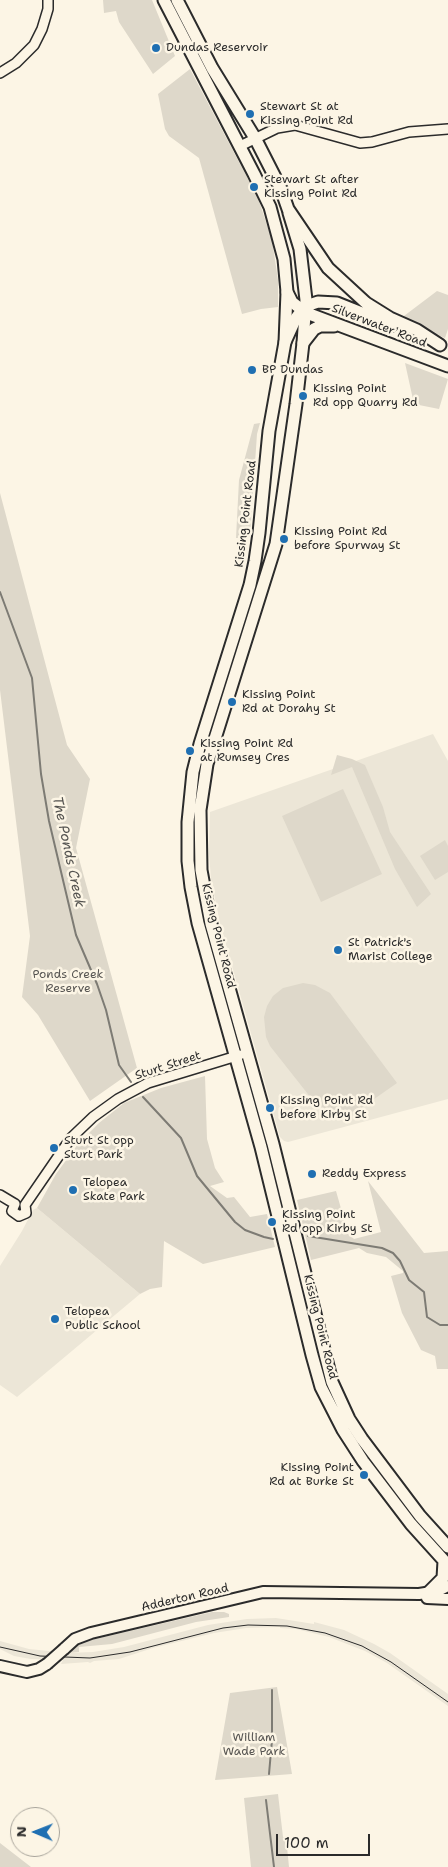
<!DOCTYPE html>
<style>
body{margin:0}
#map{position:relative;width:448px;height:1867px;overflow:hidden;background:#fcf5e5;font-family:"Shantell Sans",sans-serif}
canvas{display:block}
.north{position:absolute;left:10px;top:1807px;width:50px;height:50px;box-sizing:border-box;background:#fcf5e5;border:1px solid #a8a49b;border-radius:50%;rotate:271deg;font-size:14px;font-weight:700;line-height:20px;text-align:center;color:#2b2b2b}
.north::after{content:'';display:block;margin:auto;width:18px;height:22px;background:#1f6fb2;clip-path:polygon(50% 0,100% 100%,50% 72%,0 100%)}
.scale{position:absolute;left:276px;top:1834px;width:94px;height:22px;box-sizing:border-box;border:2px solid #2b2b2b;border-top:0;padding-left:6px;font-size:15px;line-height:18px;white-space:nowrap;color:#2b2b2b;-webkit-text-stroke:4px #fcf5e5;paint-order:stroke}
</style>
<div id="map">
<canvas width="448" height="1867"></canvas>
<div class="north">N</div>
<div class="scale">100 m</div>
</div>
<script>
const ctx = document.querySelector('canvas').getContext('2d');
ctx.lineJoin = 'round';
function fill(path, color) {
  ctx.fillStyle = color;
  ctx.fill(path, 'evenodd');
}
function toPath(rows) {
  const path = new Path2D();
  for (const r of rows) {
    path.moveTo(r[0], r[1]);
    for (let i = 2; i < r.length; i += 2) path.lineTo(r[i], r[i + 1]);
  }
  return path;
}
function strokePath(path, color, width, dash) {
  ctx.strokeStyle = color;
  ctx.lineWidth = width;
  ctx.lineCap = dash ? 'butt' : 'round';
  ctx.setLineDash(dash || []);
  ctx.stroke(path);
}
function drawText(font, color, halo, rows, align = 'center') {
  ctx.font = font + ' "Shantell Sans",sans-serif';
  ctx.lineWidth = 5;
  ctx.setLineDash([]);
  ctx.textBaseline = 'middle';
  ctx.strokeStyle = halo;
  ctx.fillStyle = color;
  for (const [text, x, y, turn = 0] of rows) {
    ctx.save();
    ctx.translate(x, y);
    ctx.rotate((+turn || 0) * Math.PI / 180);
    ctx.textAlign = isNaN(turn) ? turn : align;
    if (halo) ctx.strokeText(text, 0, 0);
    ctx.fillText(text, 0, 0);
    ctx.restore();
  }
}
const built = toPath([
 [433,734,448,761,448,1099,288,1142,284,1141,280,1137,220,923,211,879,209,853,210,812],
 [37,1208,140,1294,17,1397,0,1385,0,1266,22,1231,33,1210],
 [276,1618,314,1624,314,1622,344,1630,374,1644,390,1653,448,1694,448,1706,387,1663,365,1651,329,1637,296,1629,280,1628,280,1627,246,1628,214,1633,153,1648,119,1659,94,1661,90,1663,88,1662,61,1664,63,1660,31,1659,14,1656,0,1649,0,1641,29,1649,68,1653,93,1652,124,1647,208,1625,247,1619]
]);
const green = toPath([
 [103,0,152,0,175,56,153,74,119,22,116,11,104,13],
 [190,69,258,198,272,240,278,280,278,307,261,309,242,314,199,158,169,136,165,129,158,94],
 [437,291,448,295,448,329,445,338,400,319],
 [405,363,448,379,439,409,414,404],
 [260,423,257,434,250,536,248,538,236,538,239,480,254,424],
 [0,493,67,745,90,779,76,848,137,1068,90,1101,38,1015,22,997,30,936,0,690],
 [337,755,352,759,365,765,383,807,390,832,431,894,417,907,395,869,352,767,331,775],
 [343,789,382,874,321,902,282,816],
 [445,840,448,846,448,872,435,880,420,856],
 [303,983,315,985,330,993,397,1083,357,1111,336,1114,325,1110,315,1103,270,1046,266,1037,264,1017,267,1006,273,996,283,988],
 [205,1076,207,1139,215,1168,224,1182,210,1186,227,1198,234,1197,250,1217,267,1214,275,1247,203,1264,164,1241,162,1287,150,1289,140,1294,37,1208,56,1174,78,1144,99,1123,124,1103,161,1088],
 [368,1181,424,1253,448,1251,448,1369,437,1369,435,1356,421,1350,402,1313,391,1276,403,1273,403,1271,386,1257,367,1253,359,1248,311,1260,297,1200,336,1191,348,1233,354,1239,381,1232],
 [212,1612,224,1612,229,1614,229,1617,196,1622,112,1644,79,1647,79,1652,68,1653,78,1643],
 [277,1687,292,1774,215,1780,230,1693],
 [278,1794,283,1837,286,1837,289,1867,251,1867,244,1798],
 [0,1843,31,1867,0,1867]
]);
const stream = toPath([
 [0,592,32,678,41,774,49,821,76,935,97,984,106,1010,119,1065,131,1082],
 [143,1097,181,1138,197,1176,235,1222,245,1230,264,1237,273,1239],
 [308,1236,382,1248,393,1253,400,1261,409,1280,424,1292,427,1317,440,1325,448,1325],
 [269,1774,272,1740,272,1690],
 [266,1800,274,1867]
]);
const tertiary = toPath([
 [0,73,16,63,34,45,42,29,48,9,48,0],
 [240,146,277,128,295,125,360,143,372,142,409,132,448,129],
 [0,1195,15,1204],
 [15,1204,12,1211,19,1216,26,1213,25,1205],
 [25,1205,71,1138,93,1117,118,1099,148,1083,240,1055]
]);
const secondary = toPath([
 [427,1598,448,1599],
 [64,1649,75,1639,91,1633,263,1592,419,1594,438,1591,448,1586],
 [0,1666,27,1672,39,1669,47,1664]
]);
const primary = toPath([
 [289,213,300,249,306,300,303,343,296,404,276,544,207,764,200,810,201,870,211,924,273,1144,332,1382,349,1419,362,1439,420,1516,448,1547],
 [287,292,285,342,269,431,259,533,255,561,250,585,200,744,193,772,188,822,188,861,191,887,198,923,261,1147,312,1355,321,1387,343,1430,363,1461,411,1524,448,1565],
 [427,1594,443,1578,444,1561]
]);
const trunk = toPath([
 [164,0,254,174,270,207,284,259,287,292,292,302,302,310,312,315,448,366],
 [177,0,212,68,255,138,281,189,288,209,328,268,366,303,390,318,417,330,440,345],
 [285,342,296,318,302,310,306,306,318,302,337,303,392,325],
 [303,343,314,329,320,326,334,326]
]);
const tram = toPath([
 [0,1647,40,1656,90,1658,130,1652,223,1628,248,1625,287,1626,325,1633,362,1646,391,1662,448,1702]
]);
const secondaryBridge = toPath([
 [47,1664,64,1649]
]);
const markers = [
 [156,48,5,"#1f6fb2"],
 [250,114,5,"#1f6fb2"],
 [254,187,5,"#1f6fb2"],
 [252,370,5,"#1f6fb2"],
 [303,396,5,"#1f6fb2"],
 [284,539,5,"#1f6fb2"],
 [232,702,5,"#1f6fb2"],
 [190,751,5,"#1f6fb2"],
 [338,950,5,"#1f6fb2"],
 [270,1108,5,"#1f6fb2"],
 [54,1148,5,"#1f6fb2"],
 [312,1174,5,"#1f6fb2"],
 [73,1190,5,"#1f6fb2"],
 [272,1222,5,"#1f6fb2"],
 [55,1319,5,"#1f6fb2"],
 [364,1475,5,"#1f6fb2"]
];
const poiNames = [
 ["Dundas Reservoir",166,48],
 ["Stewart St at",260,107],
 ["Kissing Point Rd",260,121],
 ["Stewart St after",264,180],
 ["Kissing Point Rd",264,194],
 ["BP Dundas",262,370],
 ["Kissing Point",313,389],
 ["Rd opp Quarry Rd",313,403],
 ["Kissing Point Rd",294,532],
 ["before Spurway St",294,546],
 ["Kissing Point",242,695],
 ["Rd at Dorahy St",242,709],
 ["Kissing Point Rd",200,744],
 ["at Rumsey Cres",200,758],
 ["St Patrick's",348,943],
 ["Marist College",348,957],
 ["Kissing Point Rd",280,1101],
 ["before Kirby St",280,1115],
 ["Sturt St opp",64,1141],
 ["Sturt Park",64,1155],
 ["Reddy Express",322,1174],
 ["Telopea",83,1183],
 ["Skate Park",83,1197],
 ["Kissing Point",282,1215],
 ["Rd opp Kirby St",282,1229],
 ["Telopea",65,1312],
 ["Public School",65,1326],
 ["Kissing Point",354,1468,"right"],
 ["Rd at Burke St",354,1482,"right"]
];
const streetNames = [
 ["Silverwater Road",379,326,21],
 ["Kissing Point Road",246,514,-83],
 ["Kissing Point Road",218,936,76],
 ["Sturt Street",168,1066,-18],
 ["Kissing Point Road",320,1327,76],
 ["Adderton Road",185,1598,-13]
];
const parkNames = [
 ["Ponds Creek",68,975],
 ["Reserve",68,989],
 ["William",254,1738],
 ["Wade Park",254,1752]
];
const waterNames = [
 ["The Ponds Creek",68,852,78]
];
fill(built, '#ece6d7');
fill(green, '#ded8ca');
strokePath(stream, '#7d7b74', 2);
strokePath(tertiary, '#2b2b2b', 12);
strokePath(secondary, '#2b2b2b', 14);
strokePath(primary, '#2b2b2b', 15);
strokePath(trunk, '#2b2b2b', 15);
strokePath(tertiary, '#fcf5e5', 9);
strokePath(secondary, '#fcf5e5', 10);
strokePath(primary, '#fcf5e5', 11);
strokePath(trunk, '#fcf5e5', 11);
strokePath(tram, '#2b2b2b', 1);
strokePath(secondaryBridge, '#2b2b2b', 14, []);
strokePath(secondaryBridge, '#fcf5e5', 10);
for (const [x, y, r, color] of markers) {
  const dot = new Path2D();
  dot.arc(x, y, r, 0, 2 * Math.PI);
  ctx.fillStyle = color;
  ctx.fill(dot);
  strokePath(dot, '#fcf5e5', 2);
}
drawText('12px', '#2b2b2b', '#fcf5e5', poiNames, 'left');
drawText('12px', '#2b2b2b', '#fcf5e5', streetNames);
drawText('12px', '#585653', '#fcf5e5', parkNames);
drawText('italic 14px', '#545350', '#fcf5e5', waterNames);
</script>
